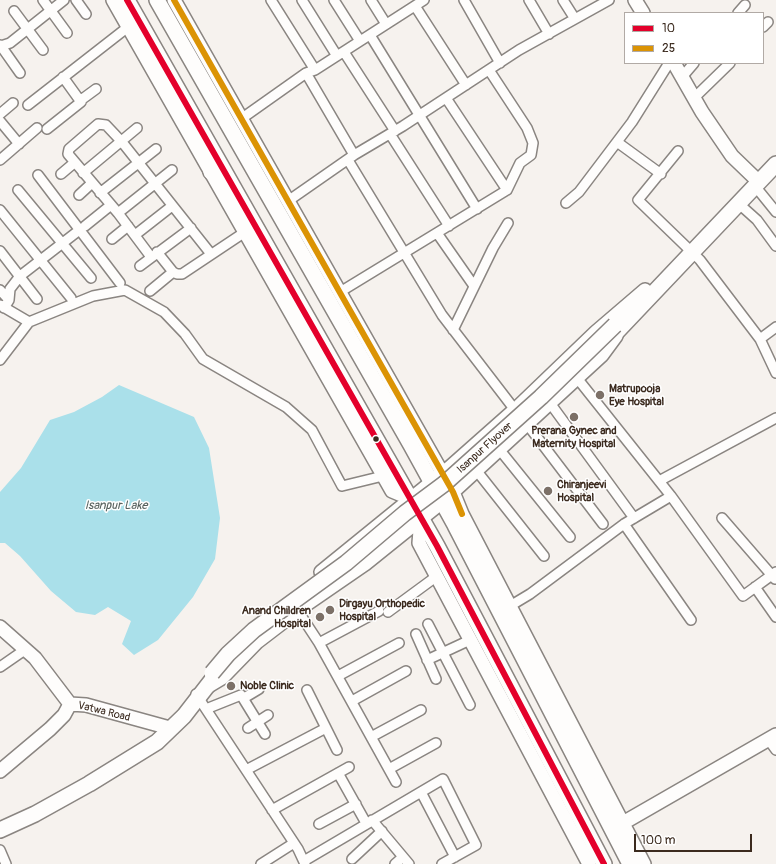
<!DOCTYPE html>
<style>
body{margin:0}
#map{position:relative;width:776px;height:864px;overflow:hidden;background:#f6f2ee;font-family:Pangolin,sans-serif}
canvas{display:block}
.legend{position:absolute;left:624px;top:12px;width:140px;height:52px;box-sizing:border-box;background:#fff;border:1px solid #b1aaa5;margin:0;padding:5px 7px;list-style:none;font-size:12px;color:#3b2a1e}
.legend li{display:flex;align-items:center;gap:8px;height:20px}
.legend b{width:20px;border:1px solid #b1aaa5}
.scale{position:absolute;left:634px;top:834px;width:118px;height:18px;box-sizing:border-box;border:2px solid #3b2a1e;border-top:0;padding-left:5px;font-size:12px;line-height:14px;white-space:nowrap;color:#3b2a1e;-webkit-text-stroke:3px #fff;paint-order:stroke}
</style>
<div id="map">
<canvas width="776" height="864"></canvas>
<ul class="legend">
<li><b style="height:5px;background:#e4002b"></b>10</li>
<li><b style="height:5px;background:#db9304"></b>25</li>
</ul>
<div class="scale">100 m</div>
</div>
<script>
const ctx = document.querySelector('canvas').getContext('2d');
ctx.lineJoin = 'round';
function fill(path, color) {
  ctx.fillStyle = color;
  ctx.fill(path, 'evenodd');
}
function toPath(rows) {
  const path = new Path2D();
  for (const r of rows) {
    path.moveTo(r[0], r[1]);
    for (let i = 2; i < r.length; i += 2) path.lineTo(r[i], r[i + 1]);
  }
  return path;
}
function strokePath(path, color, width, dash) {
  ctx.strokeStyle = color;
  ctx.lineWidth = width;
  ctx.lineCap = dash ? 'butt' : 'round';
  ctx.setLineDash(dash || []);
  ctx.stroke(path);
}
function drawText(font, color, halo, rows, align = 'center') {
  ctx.font = font + ' Pangolin,sans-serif';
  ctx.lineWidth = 3;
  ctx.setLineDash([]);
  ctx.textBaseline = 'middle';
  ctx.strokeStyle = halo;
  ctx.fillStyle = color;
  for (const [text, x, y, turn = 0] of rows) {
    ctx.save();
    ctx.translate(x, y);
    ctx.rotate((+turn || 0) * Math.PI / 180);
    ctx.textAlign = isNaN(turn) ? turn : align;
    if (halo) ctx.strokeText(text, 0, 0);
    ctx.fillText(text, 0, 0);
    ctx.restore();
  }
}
const water = toPath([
 [119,385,194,417,209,448,220,518,215,559,193,597,158,640,134,655,122,644,131,621,108,607,95,615,76,612,51,591,20,556,5,543,0,543,0,492,21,468,50,420,74,412,102,397]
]);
const street = toPath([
 [43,0,67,33],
 [76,0,86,14],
 [271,0,315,70,306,73,354,155],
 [302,0,337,56],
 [334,0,360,41],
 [371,0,386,24],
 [464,0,500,63],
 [529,0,549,34],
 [563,0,575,19],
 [415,6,466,85],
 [14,11,43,50],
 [738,13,745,5],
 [763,27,768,22],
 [370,35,477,209],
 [0,45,1,46,10,43,64,0],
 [1,46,20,73],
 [344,52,395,131],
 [315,70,424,0],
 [489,70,527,128,533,143,531,155,520,163,507,190],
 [682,77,694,63],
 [694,98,730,63],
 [81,100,96,89],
 [28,105,128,27],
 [0,114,13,103],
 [241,119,306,73],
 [0,121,19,144],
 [47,129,81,102,63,77],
 [390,134,449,226],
 [617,142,661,174],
 [678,151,638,200,700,260,760,339,776,327],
 [0,160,37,128],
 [348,160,442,315,515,410],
 [83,173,137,128],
 [61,174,74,163],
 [38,175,120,283],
 [755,186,776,212],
 [18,190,91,278],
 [100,193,156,149],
 [79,195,92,183],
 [288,201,354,155,403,126,519,50,609,0],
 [566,203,579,192,632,122,669,63],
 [738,203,757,220,776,246],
 [0,210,71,298],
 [118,213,172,170],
 [85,226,111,205],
 [437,233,474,286],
 [135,235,172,206],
 [112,239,128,226],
 [0,251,37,299],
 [157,252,173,272,177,274,182,274,245,232],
 [151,257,118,213,68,154,69,149,98,124,106,125,122,142,211,254],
 [140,266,191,228],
 [0,290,9,300],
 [150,291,173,272],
 [340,292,507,190,446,98],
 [0,305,29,322],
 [4,308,9,300,10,289,20,276,82,228],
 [453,330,493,248,508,223],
 [760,339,776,373],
 [0,360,29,322,93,296,125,290,164,312,185,334,203,359,286,407,312,430,342,486,383,476],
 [550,403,634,518],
 [527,424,603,524],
 [499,449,570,537],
 [476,470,544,556],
 [659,481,776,418],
 [671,496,743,596,776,572],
 [722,518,775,579],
 [624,524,691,620],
 [755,587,776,617],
 [510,606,530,594,624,524,671,496,577,378],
 [298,611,319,643,396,782],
 [388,612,437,576],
 [428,624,470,705],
 [416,634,436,679],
 [319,643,379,611],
 [427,660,470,640],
 [0,667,26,649],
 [338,676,399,643],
 [307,690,337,750],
 [196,694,298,849,305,864],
 [244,698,259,689],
 [352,701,406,671],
 [206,709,241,695,265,734],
 [248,728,268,715],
 [371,737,421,710],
 [768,739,776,750],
 [389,769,436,743],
 [246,770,326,728],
 [338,773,366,823],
 [421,792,455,857],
 [272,810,349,767],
 [372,820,409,864],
 [319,824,356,804],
 [0,850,6,864],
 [352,859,382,831],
 [304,861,443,779,476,845,442,864],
 [261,864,294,843],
 [395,864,403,857]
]);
const secondary = toPath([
 [113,0,392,491,411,499],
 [174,0,453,492,462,514],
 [635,0,643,13],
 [674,63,702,112,732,156,759,182],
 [455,510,462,514,644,864],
 [421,518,419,543,589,864],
 [321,572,449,468,519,406,596,332,645,290],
 [0,627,35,658,70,704,86,705,166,727,169,730],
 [207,687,222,678,257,642,304,606,365,564,442,502,602,355,616,336],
 [0,771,50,729,64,715,70,704],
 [616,827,776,735]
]);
const primary = toPath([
 [127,0,437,546,604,864],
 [157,0,411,445,455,525,630,864],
 [211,172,230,187],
 [607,342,776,164],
 [0,830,35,814,89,784,157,742,184,716,215,676]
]);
const primaryBridge = toPath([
 [212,673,228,654,254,630,346,563,405,513,444,484,541,397,615,325]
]);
const bus1 = toPath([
 [127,0,437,546,604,864]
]);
const bus2 = toPath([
 [174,0,453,492,462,514]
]);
const markers = [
 [600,395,5,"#7c7067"],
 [574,417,5,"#7c7067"],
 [376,439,3.5,"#3b2a1e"],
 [548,491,5,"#7c7067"],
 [330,610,5,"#7c7067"],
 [320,617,5,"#7c7067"],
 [231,686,5,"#7c7067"]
];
const poiNames = [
 ["Matrupooja",609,389],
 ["Eye Hospital",609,402],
 ["Prerana Gynec and",574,431,"center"],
 ["Maternity Hospital",574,444,"center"],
 ["Chiranjeevi",557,485],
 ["Hospital",557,498],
 ["Dirgayu Orthopedic",339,604],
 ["Hospital",339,617],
 ["Anand Children",311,611,"right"],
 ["Hospital",311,624,"right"],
 ["Noble Clinic",240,686]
];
const streetNames = [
 ["Isanpur Flyover",485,448,-42],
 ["Vatwa Road",104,712,14]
];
const waterNames = [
 ["Isanpur Lake",116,506]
];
fill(water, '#aae0ea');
strokePath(street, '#8a8581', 12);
strokePath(secondary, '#8a8581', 16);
strokePath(primary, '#8a8581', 18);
strokePath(street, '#fefdfc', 9);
strokePath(secondary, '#fefdfc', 13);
strokePath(primary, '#fefdfc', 15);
strokePath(primaryBridge, '#8a8581', 18, []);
strokePath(primaryBridge, '#fefdfc', 15);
strokePath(bus1, '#e4002b', 6);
strokePath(bus2, '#db9304', 6);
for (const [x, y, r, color] of markers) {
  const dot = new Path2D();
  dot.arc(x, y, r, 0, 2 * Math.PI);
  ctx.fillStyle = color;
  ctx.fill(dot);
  strokePath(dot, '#fff', 1.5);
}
drawText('bold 11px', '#3b2a1e', '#fff', poiNames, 'left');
drawText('11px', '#3b2a1e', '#fff', streetNames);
drawText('italic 12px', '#535e5b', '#fff', waterNames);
</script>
